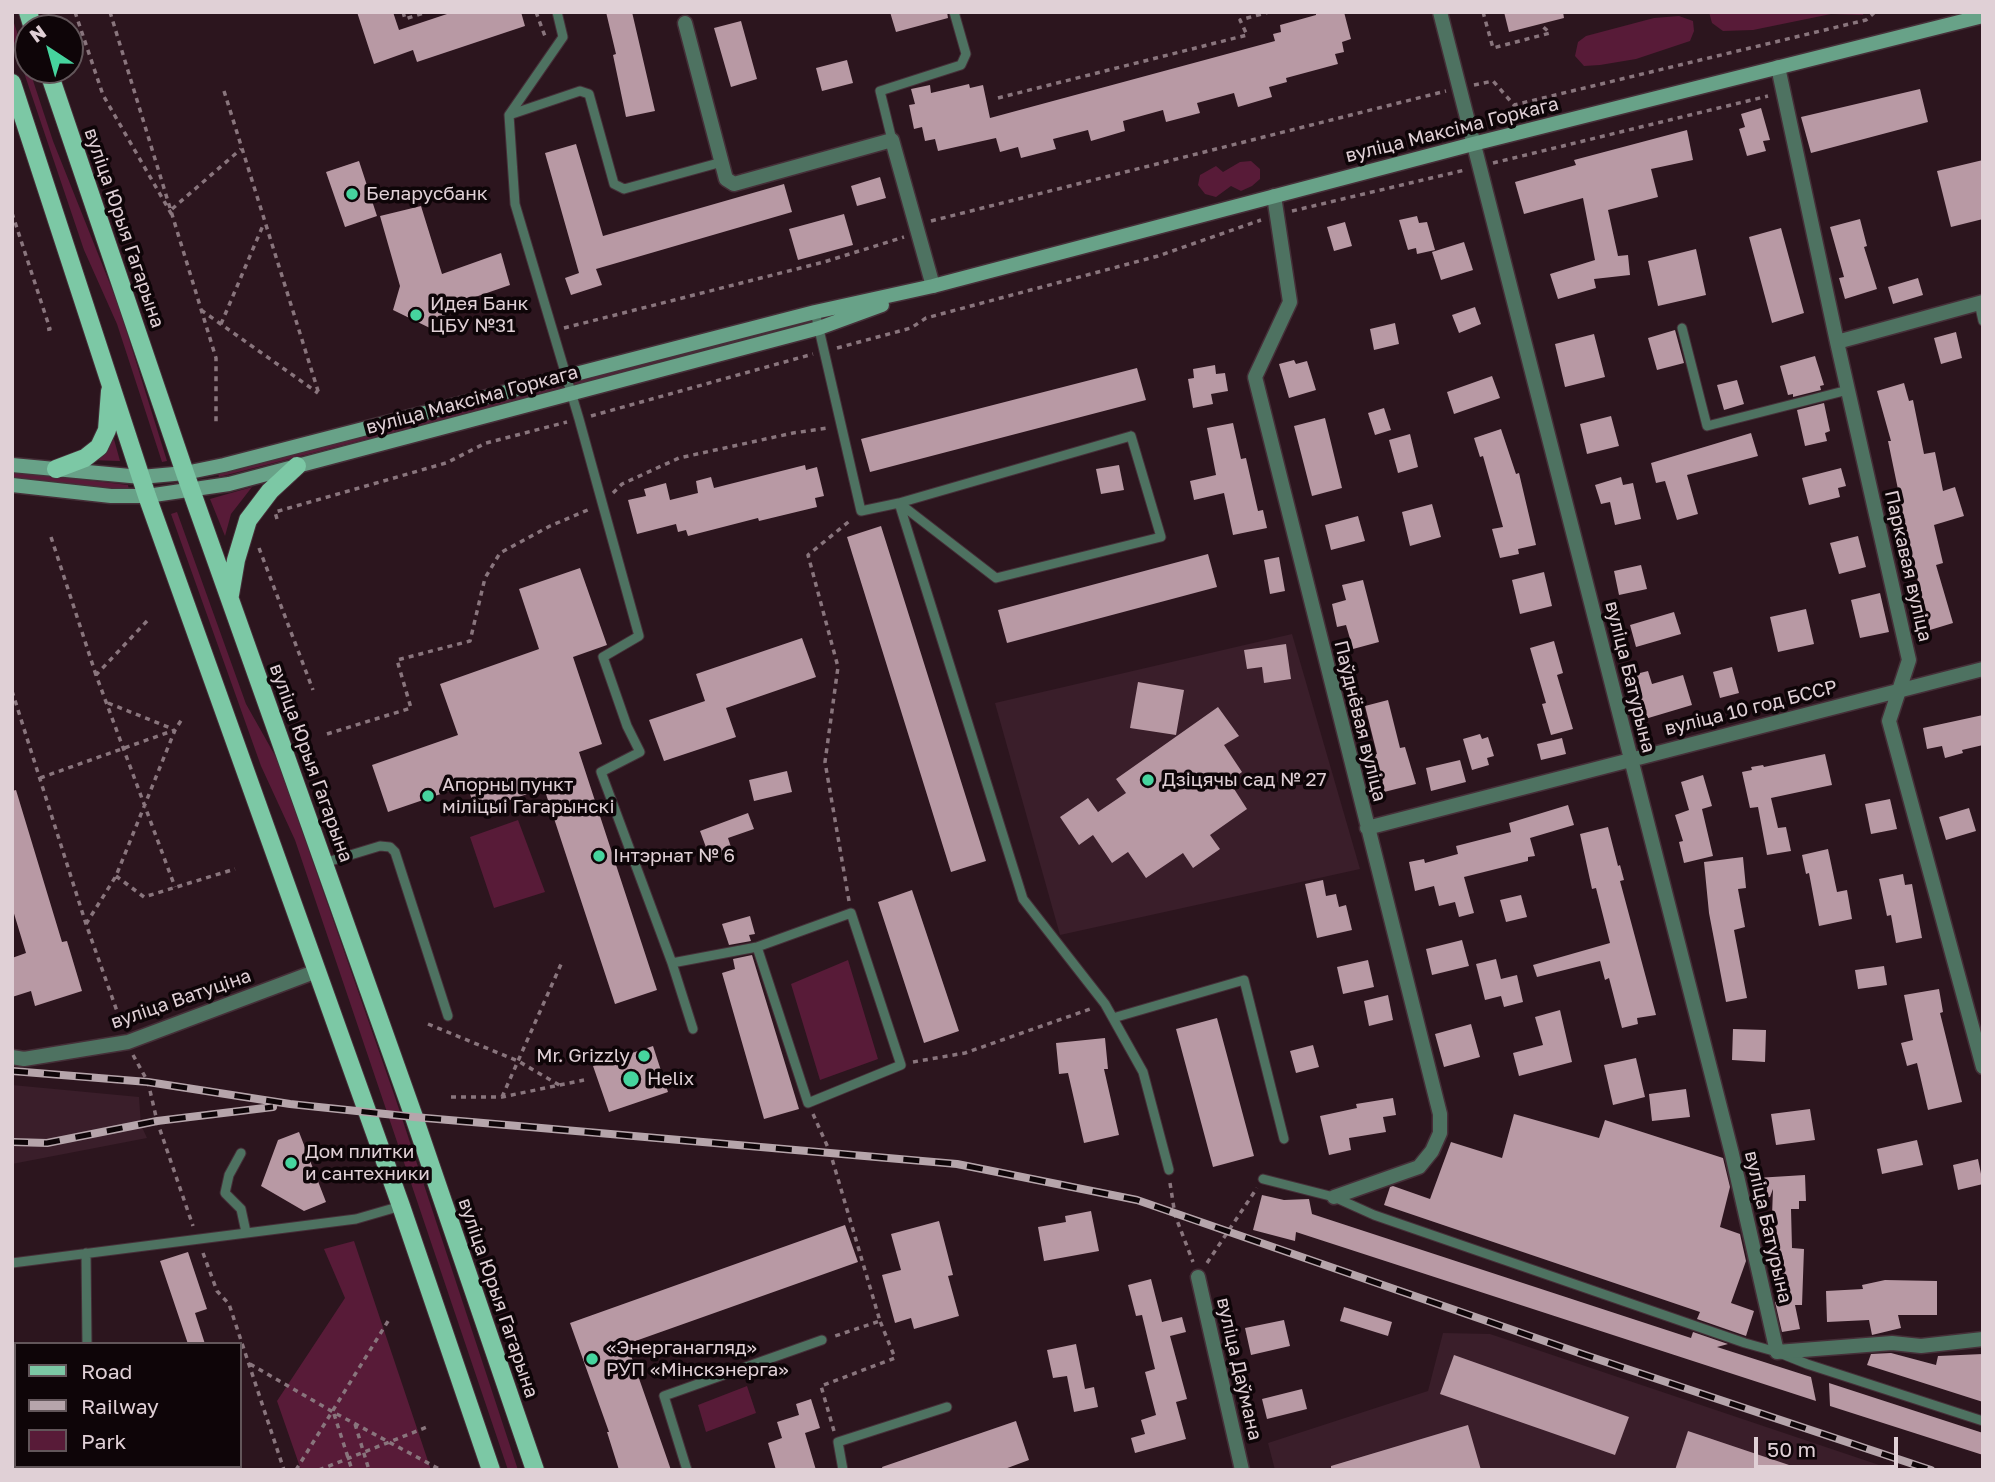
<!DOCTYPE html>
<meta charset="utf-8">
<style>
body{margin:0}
#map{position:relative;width:1995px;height:1482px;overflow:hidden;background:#2c151e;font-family:"Golos Text",sans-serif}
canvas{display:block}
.frame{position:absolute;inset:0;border:14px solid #e0d0d6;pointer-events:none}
.legend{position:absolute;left:14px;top:1342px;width:228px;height:126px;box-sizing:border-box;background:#0e0508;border:2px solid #62565a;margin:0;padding:9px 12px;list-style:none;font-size:21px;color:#e0d0d6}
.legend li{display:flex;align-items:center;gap:14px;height:35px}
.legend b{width:35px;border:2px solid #62565a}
.north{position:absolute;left:14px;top:14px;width:70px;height:70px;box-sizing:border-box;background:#0e0508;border:2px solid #62565a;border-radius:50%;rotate:324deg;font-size:19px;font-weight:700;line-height:28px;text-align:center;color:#e0d0d6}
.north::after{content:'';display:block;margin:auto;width:24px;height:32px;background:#46d49e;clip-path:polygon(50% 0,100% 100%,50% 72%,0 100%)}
.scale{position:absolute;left:1754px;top:1437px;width:144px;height:32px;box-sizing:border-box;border:4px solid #e0d0d6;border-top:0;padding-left:9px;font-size:21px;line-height:24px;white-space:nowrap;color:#e0d0d6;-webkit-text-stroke:5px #0e0508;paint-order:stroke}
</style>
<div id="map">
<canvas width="1995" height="1482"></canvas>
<div class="frame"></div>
<ul class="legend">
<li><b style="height:9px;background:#7cc8a5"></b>Road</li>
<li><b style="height:9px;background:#b6a5ab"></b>Railway</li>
<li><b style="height:19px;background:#581b38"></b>Park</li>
</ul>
<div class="north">N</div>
<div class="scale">50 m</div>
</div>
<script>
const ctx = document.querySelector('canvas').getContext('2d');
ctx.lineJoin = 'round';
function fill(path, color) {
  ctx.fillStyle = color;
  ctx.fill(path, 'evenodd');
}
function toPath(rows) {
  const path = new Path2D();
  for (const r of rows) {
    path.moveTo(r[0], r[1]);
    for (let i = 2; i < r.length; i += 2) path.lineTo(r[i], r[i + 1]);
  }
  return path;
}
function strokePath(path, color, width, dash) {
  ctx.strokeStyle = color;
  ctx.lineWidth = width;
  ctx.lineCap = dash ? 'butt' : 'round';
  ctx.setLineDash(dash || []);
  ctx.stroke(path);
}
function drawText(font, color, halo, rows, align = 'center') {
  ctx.font = font + ' "Golos Text",sans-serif';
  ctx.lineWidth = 7;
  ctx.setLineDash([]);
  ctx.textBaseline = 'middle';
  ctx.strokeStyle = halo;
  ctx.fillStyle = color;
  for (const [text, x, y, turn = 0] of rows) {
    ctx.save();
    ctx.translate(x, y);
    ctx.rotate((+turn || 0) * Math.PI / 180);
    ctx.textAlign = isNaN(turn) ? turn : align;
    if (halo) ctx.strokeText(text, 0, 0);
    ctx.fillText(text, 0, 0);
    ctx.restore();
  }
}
const built = toPath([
 [1292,634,1360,869,1060,935,995,703],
 [12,1085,139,1097,141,1125,147,1138,12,1164],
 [1443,1333,1490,1334,1894,1470,1275,1470,1268,1443,1428,1391]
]);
const green = toPath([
 [1709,12,1864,12,1863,15,1831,14,1753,30,1723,31,1712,23],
 [1679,16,1693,21,1694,31,1690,41,1636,59,1600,65,1584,66,1575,56,1578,42,1586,36,1654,18],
 [12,17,53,141,118,304,167,461,162,462,117,324,84,250,12,37],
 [1251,161,1260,169,1260,179,1252,186,1241,191,1231,186,1216,197,1205,194,1198,185,1200,175,1216,166,1223,172,1240,162],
 [809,319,810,325,575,386,573,380],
 [559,385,561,389,219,477,218,473],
 [112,432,120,461,90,460],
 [12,471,128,485,129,490,12,477],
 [252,487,231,514,225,536,210,499],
 [177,512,246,704,277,759,396,1100,518,1470,508,1470,295,840,261,766,171,514],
 [518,820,545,892,494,908,470,837],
 [848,960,878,1059,820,1080,791,984],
 [354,1241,431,1470,301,1470,277,1401,345,1298,324,1249],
 [747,1386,756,1413,706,1432,698,1405]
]);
const building = toPath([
 [357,12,393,12,399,30,453,12,521,12,525,26,417,62,413,50,374,64],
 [606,12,632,12,655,111,626,117,613,55,616,54],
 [890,12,947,12,948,18,896,32],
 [1316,12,1344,12,1351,39,1342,42,1344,52,1335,54,1338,64,1286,78,1287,82,1269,87,1272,97,1238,107,1234,93,1197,103,1200,113,1166,122,1163,110,1123,121,1125,131,1091,141,1088,130,1053,139,1056,149,1021,158,1018,147,1000,152,996,138,938,151,935,139,925,141,922,127,914,129,909,105,915,104,911,89,930,85,931,93,969,84,970,88,983,85,990,118,1275,41,1273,34,1281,32,1280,25,1316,15],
 [1504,12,1563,12,1564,18,1509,32],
 [741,21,757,79,731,87,714,28],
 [847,60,853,83,822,91,816,68],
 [1920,89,1928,122,1811,153,1801,117],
 [1761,108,1770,140,1763,141,1766,151,1747,156,1739,129,1745,127,1741,114],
 [1687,130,1693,160,1651,169,1658,197,1608,210,1618,256,1628,255,1630,275,1594,279,1596,288,1558,299,1550,274,1595,260,1583,198,1524,214,1515,182,1576,165,1574,160],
 [576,144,603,236,784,184,792,212,596,269,602,285,571,295,565,278,579,273,545,153],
 [1983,160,1983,219,1951,227,1937,171],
 [359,161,377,216,345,227,326,172],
 [880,177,886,198,857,206,851,186],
 [421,206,442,274,501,253,510,285,452,305,436,331,393,310,400,286,380,216],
 [844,214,853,245,798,260,789,229],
 [1417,216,1419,223,1427,222,1435,250,1417,254,1416,248,1408,250,1399,220],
 [1860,219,1867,246,1864,247,1877,289,1845,299,1839,278,1844,277,1830,227],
 [1345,222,1352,246,1334,251,1327,227],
 [1781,228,1804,313,1772,323,1749,237],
 [1464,242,1473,270,1441,280,1432,252],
 [1696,249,1706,295,1658,306,1648,261],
 [1918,278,1923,295,1893,304,1888,287],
 [1475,307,1481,324,1459,333,1452,315],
 [1395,323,1399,344,1374,350,1370,329],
 [1675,330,1684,363,1657,370,1648,338],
 [1956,332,1962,358,1941,364,1934,338],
 [1594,334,1605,377,1565,387,1555,344],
 [1815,356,1824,385,1820,386,1821,390,1793,397,1793,394,1788,395,1780,366],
 [1294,360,1296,364,1307,361,1316,390,1289,398,1279,364],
 [1215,365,1216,374,1225,373,1228,391,1211,394,1213,404,1193,408,1188,379,1194,378,1193,369],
 [1137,368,1146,400,870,472,861,439],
 [1492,376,1500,398,1454,414,1447,392],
 [1737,380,1744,404,1724,410,1717,385],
 [1904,383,1909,401,1913,400,1924,454,1935,452,1943,491,1955,487,1964,516,1934,525,1943,563,1936,565,1953,623,1930,630,1903,522,1901,523,1895,501,1900,499,1888,441,1891,441,1877,391],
 [1824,403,1830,431,1825,433,1827,441,1805,446,1797,410],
 [1384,408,1391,430,1375,435,1368,413],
 [1611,416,1619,446,1587,454,1580,424],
 [1325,418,1342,488,1312,496,1294,426],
 [1233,423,1241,459,1246,458,1258,511,1263,510,1267,528,1233,535,1224,493,1194,500,1190,481,1216,475,1207,428],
 [1501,429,1516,474,1519,473,1536,545,1518,549,1519,554,1500,558,1492,529,1503,527,1483,456,1480,457,1474,438],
 [1751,433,1758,456,1687,475,1698,514,1677,520,1665,481,1656,483,1651,463],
 [1410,434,1418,467,1398,473,1389,440],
 [805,465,806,470,817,467,824,496,815,498,817,507,759,521,758,518,688,536,686,530,678,532,676,524,637,534,628,500,646,496,644,489,666,483,670,500,698,493,696,481,711,477,714,488],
 [1119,465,1124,490,1101,494,1096,469],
 [1841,468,1846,486,1838,488,1840,497,1809,505,1802,478],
 [1621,477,1623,485,1633,483,1641,519,1615,525,1610,502,1601,504,1595,485],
 [1432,504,1441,537,1410,546,1402,512],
 [1358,516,1365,541,1331,550,1325,525],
 [881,526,986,861,951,872,847,537],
 [1858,536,1866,567,1839,574,1830,543],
 [1208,554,1217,587,1007,643,998,610],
 [1279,557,1285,591,1270,594,1264,560],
 [1641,565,1647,589,1619,595,1614,571],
 [580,568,607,645,573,657,602,744,579,752,657,990,615,1004,544,788,476,812,467,785,388,812,372,765,458,735,440,684,539,649,519,589],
 [1544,572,1552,606,1520,614,1512,580],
 [1363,580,1379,642,1353,649,1346,625,1337,627,1332,604,1346,600,1342,585],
 [1880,593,1889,632,1860,638,1851,600],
 [1806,609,1814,644,1778,652,1770,617],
 [1674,612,1681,634,1636,647,1630,625],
 [802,638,816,677,726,708,736,737,664,761,649,720,705,701,696,674],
 [1554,641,1563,673,1557,675,1573,729,1551,735,1542,704,1546,703,1530,648],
 [1286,644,1291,679,1264,683,1262,667,1247,669,1244,650],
 [1732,667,1739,693,1720,698,1713,672],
 [1648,671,1652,684,1683,675,1692,705,1645,719,1632,675],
 [1138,682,1184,690,1176,735,1130,728],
 [1388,700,1400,748,1405,747,1416,784,1384,792,1374,755,1377,754,1365,706],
 [1218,707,1239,736,1224,745,1242,772,1229,781,1247,809,1210,835,1220,849,1193,868,1183,853,1146,878,1128,852,1112,863,1093,835,1079,845,1060,817,1088,798,1098,812,1126,793,1116,779],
 [1983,715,1983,745,1962,750,1963,753,1945,758,1942,746,1927,749,1923,728],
 [1480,734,1482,739,1488,737,1494,756,1487,758,1489,765,1472,770,1463,739],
 [1562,738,1566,754,1541,760,1537,744],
 [1825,754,1832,785,1771,798,1778,828,1786,827,1791,851,1767,855,1758,807,1750,808,1742,772,1752,770,1751,767,1763,765,1764,767],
 [1460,760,1466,782,1431,791,1426,768],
 [787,771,792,792,754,801,749,780],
 [1703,775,1712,806,1702,809,1713,856,1684,863,1679,842,1683,841,1675,815,1689,810,1681,782],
 [16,790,62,942,67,941,82,991,35,1006,31,991,12,997,12,958,26,953,12,907,12,791],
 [1890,799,1897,829,1871,834,1865,804],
 [1568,805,1574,825,1530,838,1535,856,1528,857,1528,861,1464,877,1474,913,1459,917,1455,902,1439,906,1434,886,1415,891,1409,862,1424,859,1425,863,1458,854,1456,846,1511,832,1509,823],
 [1969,808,1976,831,1946,840,1939,817],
 [748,813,754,829,728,838,733,853,711,861,700,831],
 [1608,827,1618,866,1620,865,1624,880,1620,881,1656,1015,1637,1018,1638,1024,1622,1028,1609,978,1605,980,1600,961,1537,977,1533,965,1610,943,1596,888,1592,889,1580,834],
 [1828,849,1837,892,1847,890,1852,919,1819,926,1809,873,1806,874,1802,855],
 [1743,857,1746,888,1738,889,1745,927,1734,930,1747,998,1726,1002,1709,913,1704,862],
 [1903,874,1905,885,1912,884,1922,938,1896,943,1891,915,1887,916,1879,879],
 [1323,880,1326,896,1336,894,1339,907,1346,905,1352,930,1317,938,1305,884],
 [912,890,959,1031,924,1043,878,902],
 [1521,895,1527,917,1506,922,1500,900],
 [750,916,755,934,749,935,751,941,729,945,722,924],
 [1462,940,1469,966,1432,975,1426,949],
 [752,955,799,1109,764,1119,722,973,735,969,733,959],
 [1496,959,1501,979,1517,975,1523,1002,1504,1007,1501,996,1485,1000,1476,964],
 [1368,960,1374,987,1343,994,1337,967],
 [1884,966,1887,985,1858,989,1855,970],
 [1939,989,1943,1012,1940,1013,1962,1102,1928,1110,1917,1063,1907,1066,1901,1043,1913,1040,1904,995],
 [1388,995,1393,1020,1369,1026,1364,1001],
 [1560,1010,1572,1062,1519,1076,1513,1053,1543,1045,1535,1017],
 [1217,1018,1254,1156,1213,1167,1176,1029],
 [1471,1024,1480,1057,1444,1067,1435,1034],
 [1733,1029,1766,1030,1765,1062,1732,1060],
 [1105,1038,1108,1069,1104,1069,1119,1135,1084,1143,1068,1073,1059,1074,1056,1043],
 [1313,1045,1319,1067,1296,1073,1290,1051],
 [653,1046,668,1092,609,1112,593,1066],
 [1636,1058,1645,1097,1613,1105,1604,1065],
 [1686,1089,1690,1117,1652,1121,1649,1094],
 [1393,1098,1396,1115,1383,1117,1386,1132,1349,1138,1351,1150,1329,1155,1320,1116,1357,1108,1356,1104],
 [1810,1109,1815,1140,1776,1145,1771,1114],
 [1514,1114,1599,1138,1605,1120,1723,1158,1730,1187,1720,1227,1740,1234,1746,1261,1731,1303,1754,1311,1746,1336,1697,1319,1700,1312,1384,1205,1390,1187,1393,1186,1430,1199,1451,1142,1502,1158],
 [299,1132,326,1202,304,1211,261,1186,278,1140],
 [1917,1140,1923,1165,1882,1174,1877,1149],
 [1978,1159,1983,1184,1958,1190,1953,1165],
 [1805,1175,1806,1201,1799,1201,1799,1209,1791,1209,1792,1248,1804,1249,1802,1305,1795,1305,1800,1329,1782,1332,1775,1302,1780,1301,1782,1270,1770,1270,1773,1189,1770,1197,1758,1198,1756,1178],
 [1262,1195,1284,1200,1309,1199,1312,1214,1691,1338,1693,1332,1728,1344,1717,1347,1811,1377,1816,1401,1296,1232,1295,1241,1253,1230],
 [1091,1211,1099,1251,1044,1261,1038,1227,1066,1222,1065,1216],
 [939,1221,953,1275,948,1276,959,1316,914,1329,911,1318,895,1323,882,1275,901,1270,891,1234],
 [845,1225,858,1262,627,1344,671,1470,619,1470,607,1432,609,1432,570,1323],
 [188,1252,207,1309,195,1313,205,1344,188,1344,160,1261],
 [1151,1279,1162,1322,1182,1317,1186,1332,1170,1336,1187,1399,1176,1402,1186,1439,1135,1453,1131,1438,1145,1434,1141,1420,1156,1415,1145,1372,1155,1369,1142,1315,1136,1316,1128,1285],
 [1885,1280,1937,1281,1937,1315,1898,1315,1901,1328,1872,1335,1869,1320,1827,1322,1826,1291,1863,1289,1862,1285],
 [1344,1307,1392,1322,1388,1336,1340,1321],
 [1284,1320,1290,1346,1251,1355,1245,1328],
 [1076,1344,1085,1389,1094,1387,1098,1407,1074,1412,1067,1376,1053,1378,1047,1350],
 [1891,1353,1936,1365,1938,1356,1983,1354,1983,1402,1867,1365,1871,1354],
 [1454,1355,1629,1417,1615,1455,1440,1394],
 [1829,1383,1983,1433,1983,1455,1830,1406],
 [1302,1389,1307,1409,1267,1419,1262,1399],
 [811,1399,820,1428,805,1433,816,1470,776,1470,768,1443,782,1438,777,1422,799,1415,796,1404],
 [1016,1421,1029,1460,1002,1470,883,1470,882,1467],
 [1468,1425,1481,1470,1331,1470,1331,1466],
 [1688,1431,1795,1467,1794,1470,1675,1470]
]);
const path = toPath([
 [75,12,103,95,172,215],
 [110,12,216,358,216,426],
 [403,12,405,19,427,12],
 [536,12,546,39],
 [1483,12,1493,48,1550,33,1540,24],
 [1474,85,1493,81,1514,105,1866,20,1875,12],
 [224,91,319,394],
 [998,98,1247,35,1240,20,1269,12],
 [1493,163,1768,96],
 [172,209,241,149],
 [1292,211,1465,170],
 [12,213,50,329,44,330],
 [931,221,1446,91],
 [201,310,318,393],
 [221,324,264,223],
 [564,328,824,262,904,237],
 [837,348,911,328,926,318,1158,256,1261,220],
 [591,416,813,354],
 [613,493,622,484,679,458,793,433,828,428],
 [277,519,275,512,446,463,486,443,567,422],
 [51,537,96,675],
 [259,548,313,690],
 [147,621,96,675,175,887],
 [12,691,86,924,123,1028],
 [108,703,173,729],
 [327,734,411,708,397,660,470,641,485,578,500,553,550,526,590,509],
 [40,778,175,730],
 [116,876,144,897,235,869],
 [849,901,825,762,838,667,808,555,852,519],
 [86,924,116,876,175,730,182,719],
 [428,1024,518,1061,561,1086],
 [133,1055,148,1082,157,1121,193,1226],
 [913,1062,965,1053,1093,1008],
 [451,1097,502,1097,584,1080],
 [502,1097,562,962],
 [813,1114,830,1152,880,1321,835,1336],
 [1170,1183,1175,1215,1193,1262],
 [203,1253,217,1291,229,1304,284,1470],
 [1207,1263,1257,1188],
 [250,1364,333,1412,441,1470],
 [334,1414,352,1470],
 [355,1424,369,1470],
 [834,1431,821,1386,895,1358,880,1321],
 [296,1470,390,1318],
 [319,1470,427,1427]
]);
const lane = toPath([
 [557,12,563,37,509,115,515,204,579,419,639,636,603,657,627,726,640,752,601,772,672,963,757,947,808,1103,901,1065,851,913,757,947],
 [509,115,580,91,589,94,614,184,624,189,722,162],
 [892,140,880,91,961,65,966,54,954,12],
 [1979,303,1983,321],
 [815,312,861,511,899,503,1023,899,1105,1004,1143,1072,1169,1170],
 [1682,328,1707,426,1848,390],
 [1131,436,1161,537,996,578,899,503,1131,436],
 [324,863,380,846,390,847,395,852,448,1016],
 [672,963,693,1029],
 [1113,1018,1244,980,1284,1139],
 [241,1153,229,1175,225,1193,241,1209,246,1232],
 [1263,1179,1334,1197,1374,1215,1745,1343,1777,1352,1807,1364,1983,1421],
 [86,1253,87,1344],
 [12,1263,356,1219,401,1206],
 [89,1466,89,1470],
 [687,1470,664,1396,822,1340],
 [843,1470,838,1442,947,1407]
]);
const street = toPath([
 [1440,12,1732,1154,1777,1352,1892,1343,1921,1346,1983,1339],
 [685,23,726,179,734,184,892,140,933,286],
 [1778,67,1837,342,1909,660,1889,721,1983,1067],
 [1274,196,1290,302,1255,377,1440,1114,1440,1133,1432,1151,1419,1167,1334,1197],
 [1837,342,1983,302],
 [1367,828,1983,669],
 [12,1057,24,1059,128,1042,317,971],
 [1198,1277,1242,1470]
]);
const secondary = toPath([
 [12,465,141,477,185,473,224,465,815,312,933,286,1473,144,1983,16],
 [12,485,111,496,147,496,229,484,819,328,882,305]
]);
const primary = toPath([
 [28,12,33,28],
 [48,70,185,473,414,1117,535,1470],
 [12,83,147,496,401,1206,491,1470],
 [56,469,85,458,99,447,107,430,110,391],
 [230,595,236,560,248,520,270,491,297,466]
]);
const rail = toPath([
 [12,1071,148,1082,290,1104,414,1117,957,1164,1137,1200,1585,1355,1931,1470],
 [12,1142,47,1143,157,1121,273,1107]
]);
const markers = [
 [352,194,7,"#46d49e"],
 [416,315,7,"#46d49e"],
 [1148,780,7,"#46d49e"],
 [428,796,7,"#46d49e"],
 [599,856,7,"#46d49e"],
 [644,1056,7,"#46d49e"],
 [631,1079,9,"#46d49e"],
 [291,1163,7,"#46d49e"],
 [592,1359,7,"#46d49e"]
];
const streetNames = [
 ["вуліца Максіма Горкага",1452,130,-14],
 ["вуліца Юрыя Гагарына",124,228,71],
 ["вуліца Максіма Горкага",472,400,-15],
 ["Паркавая вуліца",1908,566,77],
 ["вуліца Батурына",1630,677,76],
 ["вуліца 10 год БССР",1751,708,-14],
 ["Паўднёвая вуліца",1360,721,76],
 ["вуліца Юрыя Гагарына",311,763,70],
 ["вуліца Ватуціна",181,999,-19],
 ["вуліца Батурына",1768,1227,77],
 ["вуліца Юрыя Гагарына",498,1298,71],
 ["вуліца Даўмана",1239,1369,77]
];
const poiNames = [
 ["Беларусбанк",366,194],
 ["Идея Банк",430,304],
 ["ЦБУ №31",430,326],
 ["Дзіцячы сад № 27",1162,780],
 ["Апорны пункт",442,785],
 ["міліцыі Гагарынскі",442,807],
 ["Інтэрнат № 6",613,856],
 ["Mr. Grizzly",630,1056,"right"],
 ["Helix",647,1079],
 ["Дом плитки",305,1152],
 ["и сантехники",305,1174],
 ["«Энерганагляд»",606,1348],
 ["РУП «Мінскэнерга»",606,1370]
];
fill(built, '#3a1e2a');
fill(green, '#581b38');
fill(building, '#b899a4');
strokePath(lane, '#452f38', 11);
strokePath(street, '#452f38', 17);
strokePath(secondary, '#452f38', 17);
strokePath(primary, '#452f38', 20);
strokePath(path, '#89757d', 3.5, [5, 5]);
strokePath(lane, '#4e7261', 9);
strokePath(street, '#4e7261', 14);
strokePath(secondary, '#68a288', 14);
strokePath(primary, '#7cc8a5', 18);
strokePath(rail, '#b6a5ab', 8);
strokePath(rail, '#0e0508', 5, [16]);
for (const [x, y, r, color] of markers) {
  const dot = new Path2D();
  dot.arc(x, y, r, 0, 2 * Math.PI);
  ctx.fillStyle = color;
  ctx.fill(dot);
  strokePath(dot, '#0e0508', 2.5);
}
drawText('19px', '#e0d0d6', '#0e0508', streetNames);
drawText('19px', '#e0d0d6', '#0e0508', poiNames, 'left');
</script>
